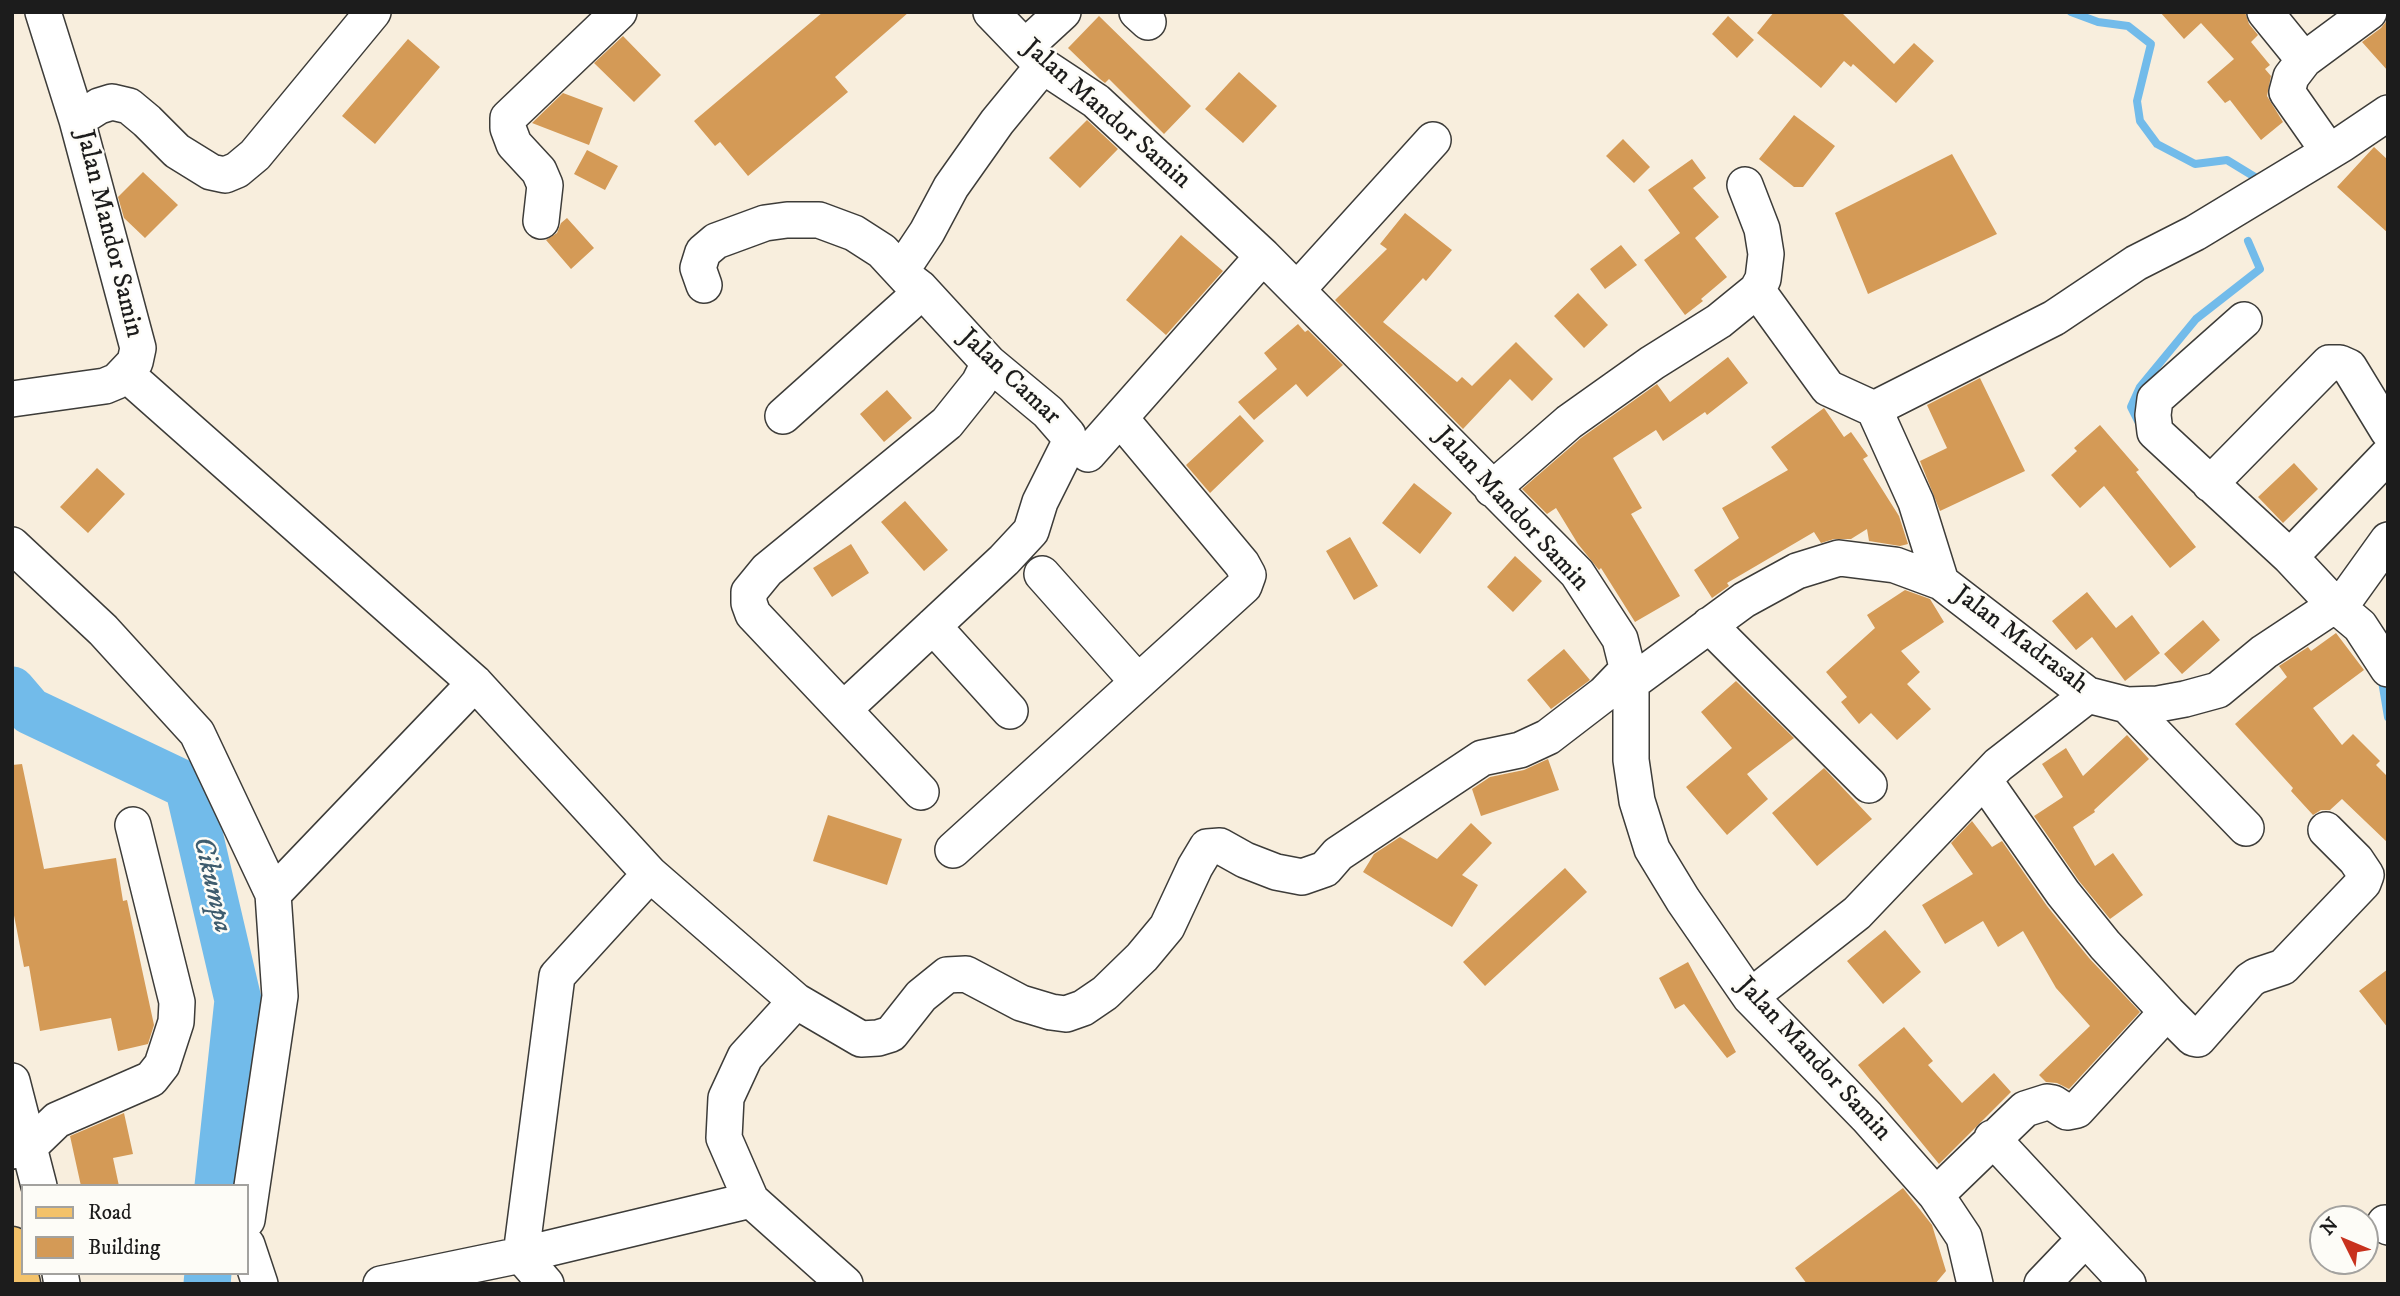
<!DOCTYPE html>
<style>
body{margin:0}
#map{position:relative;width:2400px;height:1296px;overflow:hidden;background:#f8eedd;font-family:"IM FELL DW Pica",serif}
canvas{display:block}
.frame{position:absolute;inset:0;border:14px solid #1c1c1c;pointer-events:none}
.legend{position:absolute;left:21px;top:1184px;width:228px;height:91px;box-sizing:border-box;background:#fdfcf7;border:2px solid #a3a29f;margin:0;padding:9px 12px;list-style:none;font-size:21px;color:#1c1c1c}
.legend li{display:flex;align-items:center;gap:14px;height:35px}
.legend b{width:35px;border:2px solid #a3a29f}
.north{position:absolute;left:2309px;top:1205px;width:70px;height:70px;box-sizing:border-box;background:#fdfcf7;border:2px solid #a3a29f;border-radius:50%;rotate:313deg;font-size:19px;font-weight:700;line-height:28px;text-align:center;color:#1c1c1c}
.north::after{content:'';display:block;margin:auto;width:24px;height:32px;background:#c8321e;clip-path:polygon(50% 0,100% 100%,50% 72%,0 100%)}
</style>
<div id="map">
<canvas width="2400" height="1296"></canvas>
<div class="frame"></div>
<ul class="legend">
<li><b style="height:9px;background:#f3c26a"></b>Road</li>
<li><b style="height:19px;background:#d49a56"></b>Building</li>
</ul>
<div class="north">N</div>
</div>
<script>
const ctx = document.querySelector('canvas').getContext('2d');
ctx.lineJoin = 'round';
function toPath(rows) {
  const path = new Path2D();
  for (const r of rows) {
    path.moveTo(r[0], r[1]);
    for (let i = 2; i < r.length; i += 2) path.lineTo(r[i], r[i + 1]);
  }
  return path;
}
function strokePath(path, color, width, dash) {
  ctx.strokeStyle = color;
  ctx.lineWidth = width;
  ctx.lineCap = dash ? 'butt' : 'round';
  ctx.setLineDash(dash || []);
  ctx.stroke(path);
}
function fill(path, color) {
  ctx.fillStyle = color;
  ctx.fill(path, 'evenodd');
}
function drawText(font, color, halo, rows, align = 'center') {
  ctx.font = font + ' "IM FELL DW Pica",serif';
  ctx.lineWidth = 5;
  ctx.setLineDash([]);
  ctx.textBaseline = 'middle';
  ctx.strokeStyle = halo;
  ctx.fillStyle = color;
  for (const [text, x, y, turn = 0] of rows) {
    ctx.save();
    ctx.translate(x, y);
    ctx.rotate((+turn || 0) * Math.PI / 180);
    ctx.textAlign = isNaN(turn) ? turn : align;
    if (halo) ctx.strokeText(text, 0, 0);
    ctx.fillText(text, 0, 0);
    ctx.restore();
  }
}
const stream = toPath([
 [2071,12,2098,22,2128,26,2151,44,2137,101,2140,121,2157,144,2195,164,2227,160,2263,182],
 [2139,423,2131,407,2140,387,2196,319,2260,269,2248,241],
 [2381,675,2388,717]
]);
const river = toPath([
 [12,690,30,711,188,786,238,1000,218,1186],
 [207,1284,208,1273]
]);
const building = toPath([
 [823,12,909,12,835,77,848,92,748,176,720,142,715,146,694,121],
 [1774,12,1841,12,1894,64,1914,43,1934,61,1896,103,1853,64,1851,67,1844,61,1821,88,1757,33],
 [2160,12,2245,12,2249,24,2258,35,2251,42,2270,65,2265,69,2271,76,2267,96,2283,122,2261,140,2230,100,2225,103,2207,82,2234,59,2201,23,2184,39],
 [1099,16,1191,106,1164,134,1109,79,1105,83,1100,79,1068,48],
 [1728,16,1754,40,1737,58,1712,34],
 [2388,19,2388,71,2362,42,2381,28],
 [623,36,661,75,634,102,594,63],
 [408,39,440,67,375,144,342,116],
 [1239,72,1277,106,1243,143,1205,109],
 [563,93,603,108,589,145,532,123],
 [1794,115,1835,146,1803,187,1794,187,1759,159],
 [1087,120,1118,149,1080,188,1049,158],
 [1623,139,1650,167,1634,183,1606,156],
 [2374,147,2388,160,2388,233,2337,187],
 [587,150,618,166,605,190,574,174],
 [1952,154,1997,234,1868,294,1835,213],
 [1692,159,1706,178,1693,188,1719,217,1695,238,1727,277,1701,299,1703,301,1685,315,1644,260,1680,233,1648,190],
 [143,172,178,205,145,238,124,218,118,197],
 [1405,213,1452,250,1426,281,1423,278,1383,322,1457,382,1462,377,1472,386,1516,342,1553,379,1532,401,1510,379,1463,429,1335,300,1387,249,1380,244],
 [567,218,594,248,571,269,546,240,557,233,561,223],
 [1181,235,1223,271,1166,335,1126,300],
 [1621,245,1637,265,1605,289,1590,269],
 [1578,293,1608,325,1584,348,1554,316],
 [1298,324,1305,332,1308,330,1343,365,1307,397,1296,384,1254,420,1238,402,1277,369,1264,353],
 [1728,357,1748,383,1707,415,1705,412,1663,441,1656,430,1613,458,1642,508,1631,514,1680,596,1635,622,1601,568,1599,570,1578,544,1556,508,1547,514,1522,489,1581,438,1657,384,1670,402],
 [1980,378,2025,471,1940,511,1920,461,1947,448,1927,405],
 [887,390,912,418,884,442,860,414],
 [1824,408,1844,437,1851,432,1868,456,1863,459,1899,516,1908,544,1900,546,1869,541,1867,529,1851,539,1834,539,1821,543,1814,532,1727,583,1729,586,1712,598,1694,570,1739,538,1722,508,1788,470,1771,447],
 [1240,415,1264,441,1210,493,1186,465],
 [2100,425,2139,470,2136,472,2196,547,2170,568,2104,486,2080,508,2051,475,2077,451,2074,448],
 [2294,463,2318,489,2283,523,2258,497],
 [97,468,125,494,88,533,60,507],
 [1414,483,1452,513,1420,554,1382,523],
 [905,501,948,550,924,571,881,522],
 [1350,537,1378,586,1354,600,1326,551],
 [851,544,869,573,832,597,813,568],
 [1515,556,1542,581,1513,612,1487,587],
 [1905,590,1930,599,1944,622,1901,651,1920,672,1907,684,1931,709,1897,740,1871,713,1859,724,1841,702,1847,697,1826,672,1875,628,1867,615],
 [2087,592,2116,628,2132,615,2160,653,2125,681,2092,637,2076,650,2052,621],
 [2203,620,2220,640,2182,674,2164,654],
 [2336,633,2364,670,2313,708,2342,745,2353,734,2380,761,2376,765,2388,777,2388,843,2342,799,2330,810,2321,810,2313,815,2291,791,2293,788,2235,724,2287,677,2279,666,2308,647,2311,651],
 [1564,649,1590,680,1551,709,1527,680],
 [1736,681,1794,738,1747,774,1768,799,1727,835,1686,787,1732,748,1701,712],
 [2127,735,2149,759,2094,810,2095,812,2073,827,2095,866,2113,853,2143,895,2110,919,2079,881,2034,816,2063,797,2042,764,2066,748,2083,776],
 [1548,759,1559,790,1481,816,1472,789,1490,777,1524,770],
 [22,764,44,869,116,858,123,901,127,900,154,1025,148,1044,118,1051,111,1018,40,1031,29,966,24,967,12,905,12,765],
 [1824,768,1872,819,1817,866,1772,813],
 [828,815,902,839,887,885,813,861],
 [1972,821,1992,847,2002,841,2047,906,2089,958,2140,1012,2069,1089,2057,1083,2046,1082,2039,1075,2090,1026,2056,988,2023,931,1998,947,1983,921,1945,944,1922,905,1973,874,1951,843],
 [1471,823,1492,843,1462,875,1478,885,1452,927,1363,872,1374,854,1400,837,1437,859],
 [1565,868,1587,892,1485,986,1463,962],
 [1885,930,1921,972,1883,1004,1847,961],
 [1688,962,1736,1052,1727,1058,1684,1004,1675,1009,1659,978],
 [2388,969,2388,1028,2359,991],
 [1904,1027,1933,1061,1928,1065,1962,1103,1994,1073,2011,1092,1939,1164,1858,1065],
 [124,1113,133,1154,113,1158,119,1186,81,1186,70,1136],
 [1903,1188,1932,1225,1946,1271,1935,1284,1807,1284,1795,1268]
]);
const minor = toPath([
 [43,12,77,120],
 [991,12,1043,66,1096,101,1263,256,1577,573,1620,639,1631,683,1631,760,1637,801,1652,849,1683,900,1750,997,1867,1117,1936,1195,1964,1237,1975,1284],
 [1137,12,1148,22],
 [2265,12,2304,60,2291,77,2287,92,2329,152],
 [1025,47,1063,12],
 [2304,60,2369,12],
 [541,221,545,185,539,171,514,144,508,128,508,118,619,12],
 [901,271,927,232,951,187,997,122,1043,66],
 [704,285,698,268,703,252,716,241,765,223,787,220,819,220,854,233,882,251,907,278,920,288,989,363,1048,412,1068,435,1069,444,1040,502,1031,531,1004,560,844,709],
 [1297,290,1433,140],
 [1757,290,1828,388,1874,409,1916,502,1941,582],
 [2244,320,2155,399,2153,415,2155,432,2290,557,2335,605,2360,626,2388,669],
 [125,373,475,683,650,874,796,1001,861,1039,878,1038,891,1034,921,996,947,975,966,974,1021,1003,1051,1012,1066,1014,1083,1008,1105,993,1142,957,1167,927,1195,867,1207,847,1220,846,1245,860,1276,872,1302,877,1325,869,1338,854,1482,758,1520,750,1548,737,1604,694,1628,669],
 [12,399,105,386,117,381,135,362,138,348,77,120,99,106,112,102,129,106,147,121,177,151,211,172,225,175,237,170,255,155,373,12],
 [1874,409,2054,318,2136,263,2195,233,2342,144,2388,113],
 [783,416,908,304,920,288],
 [1088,454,1263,256],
 [2210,484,2329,363,2340,363,2349,367,2388,431],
 [1492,489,1569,422,1652,363,1719,321,1757,290,1763,279,1766,254,1762,229,1745,185],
 [12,545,103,630,197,733,273,894,280,996,247,1220],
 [2290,557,2388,455],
 [1042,574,1138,682],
 [1709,625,1869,785],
 [933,626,1010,711],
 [1631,683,1744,600,1797,571,1839,558,1895,565,1941,582,2088,695,2127,705,2158,704,2185,699,2218,690,2264,652,2335,605,2342,604,2388,540],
 [2127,705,2246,828],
 [1984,780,2063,893,2105,945,2167,1012],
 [921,792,753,614,749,603,749,592,767,570,947,423,979,383,989,363],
 [953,850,1244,586,1248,575,1242,564,1120,418],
 [273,894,475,683],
 [1750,997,1857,913,1998,765,2088,695],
 [796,1001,745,1057,726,1098,724,1138,751,1200,845,1284],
 [12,1081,39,1186],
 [1992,1138,2128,1284],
 [12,1151,29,1147,57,1120,151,1079,162,1065,176,1022,177,1002,133,825],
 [1936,1195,2025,1109,2047,1102,2053,1103,2067,1112,2077,1110,2167,1012,2193,1038,2198,1039,2250,980,2256,976,2283,967,2363,883,2366,875,2356,860,2326,830],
 [2385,1223,2388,1227],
 [247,1245,260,1284],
 [60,1273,62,1284],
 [381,1284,521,1255,751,1200],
 [546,1284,521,1255,557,976,650,874],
 [2042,1284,2085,1239]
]);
const major = toPath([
 [12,1246,21,1284]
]);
const streetNames = [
 ["Jalan Mandor Samin",1106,115,41],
 ["Jalan Mandor Samin",108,234,76],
 ["Jalan Camar",1009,378,43],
 ["Jalan Mandor Samin",1511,510,47],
 ["Jalan Madrasah",2020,641,37],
 ["Jalan Mandor Samin",1813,1060,47]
];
const waterNames = [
 ["Cikumpa",211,885,77]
];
strokePath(stream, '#72bbea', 8);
strokePath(river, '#72bbea', 47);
fill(building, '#d49a56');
strokePath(minor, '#3d3c39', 38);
strokePath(major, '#3d3c39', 41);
strokePath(minor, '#fff', 35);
strokePath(major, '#f3c26a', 38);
drawText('26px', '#1c1c1c', '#fdfcf7', streetNames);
drawText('italic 28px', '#3e5c6e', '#fdfcf7', waterNames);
</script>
